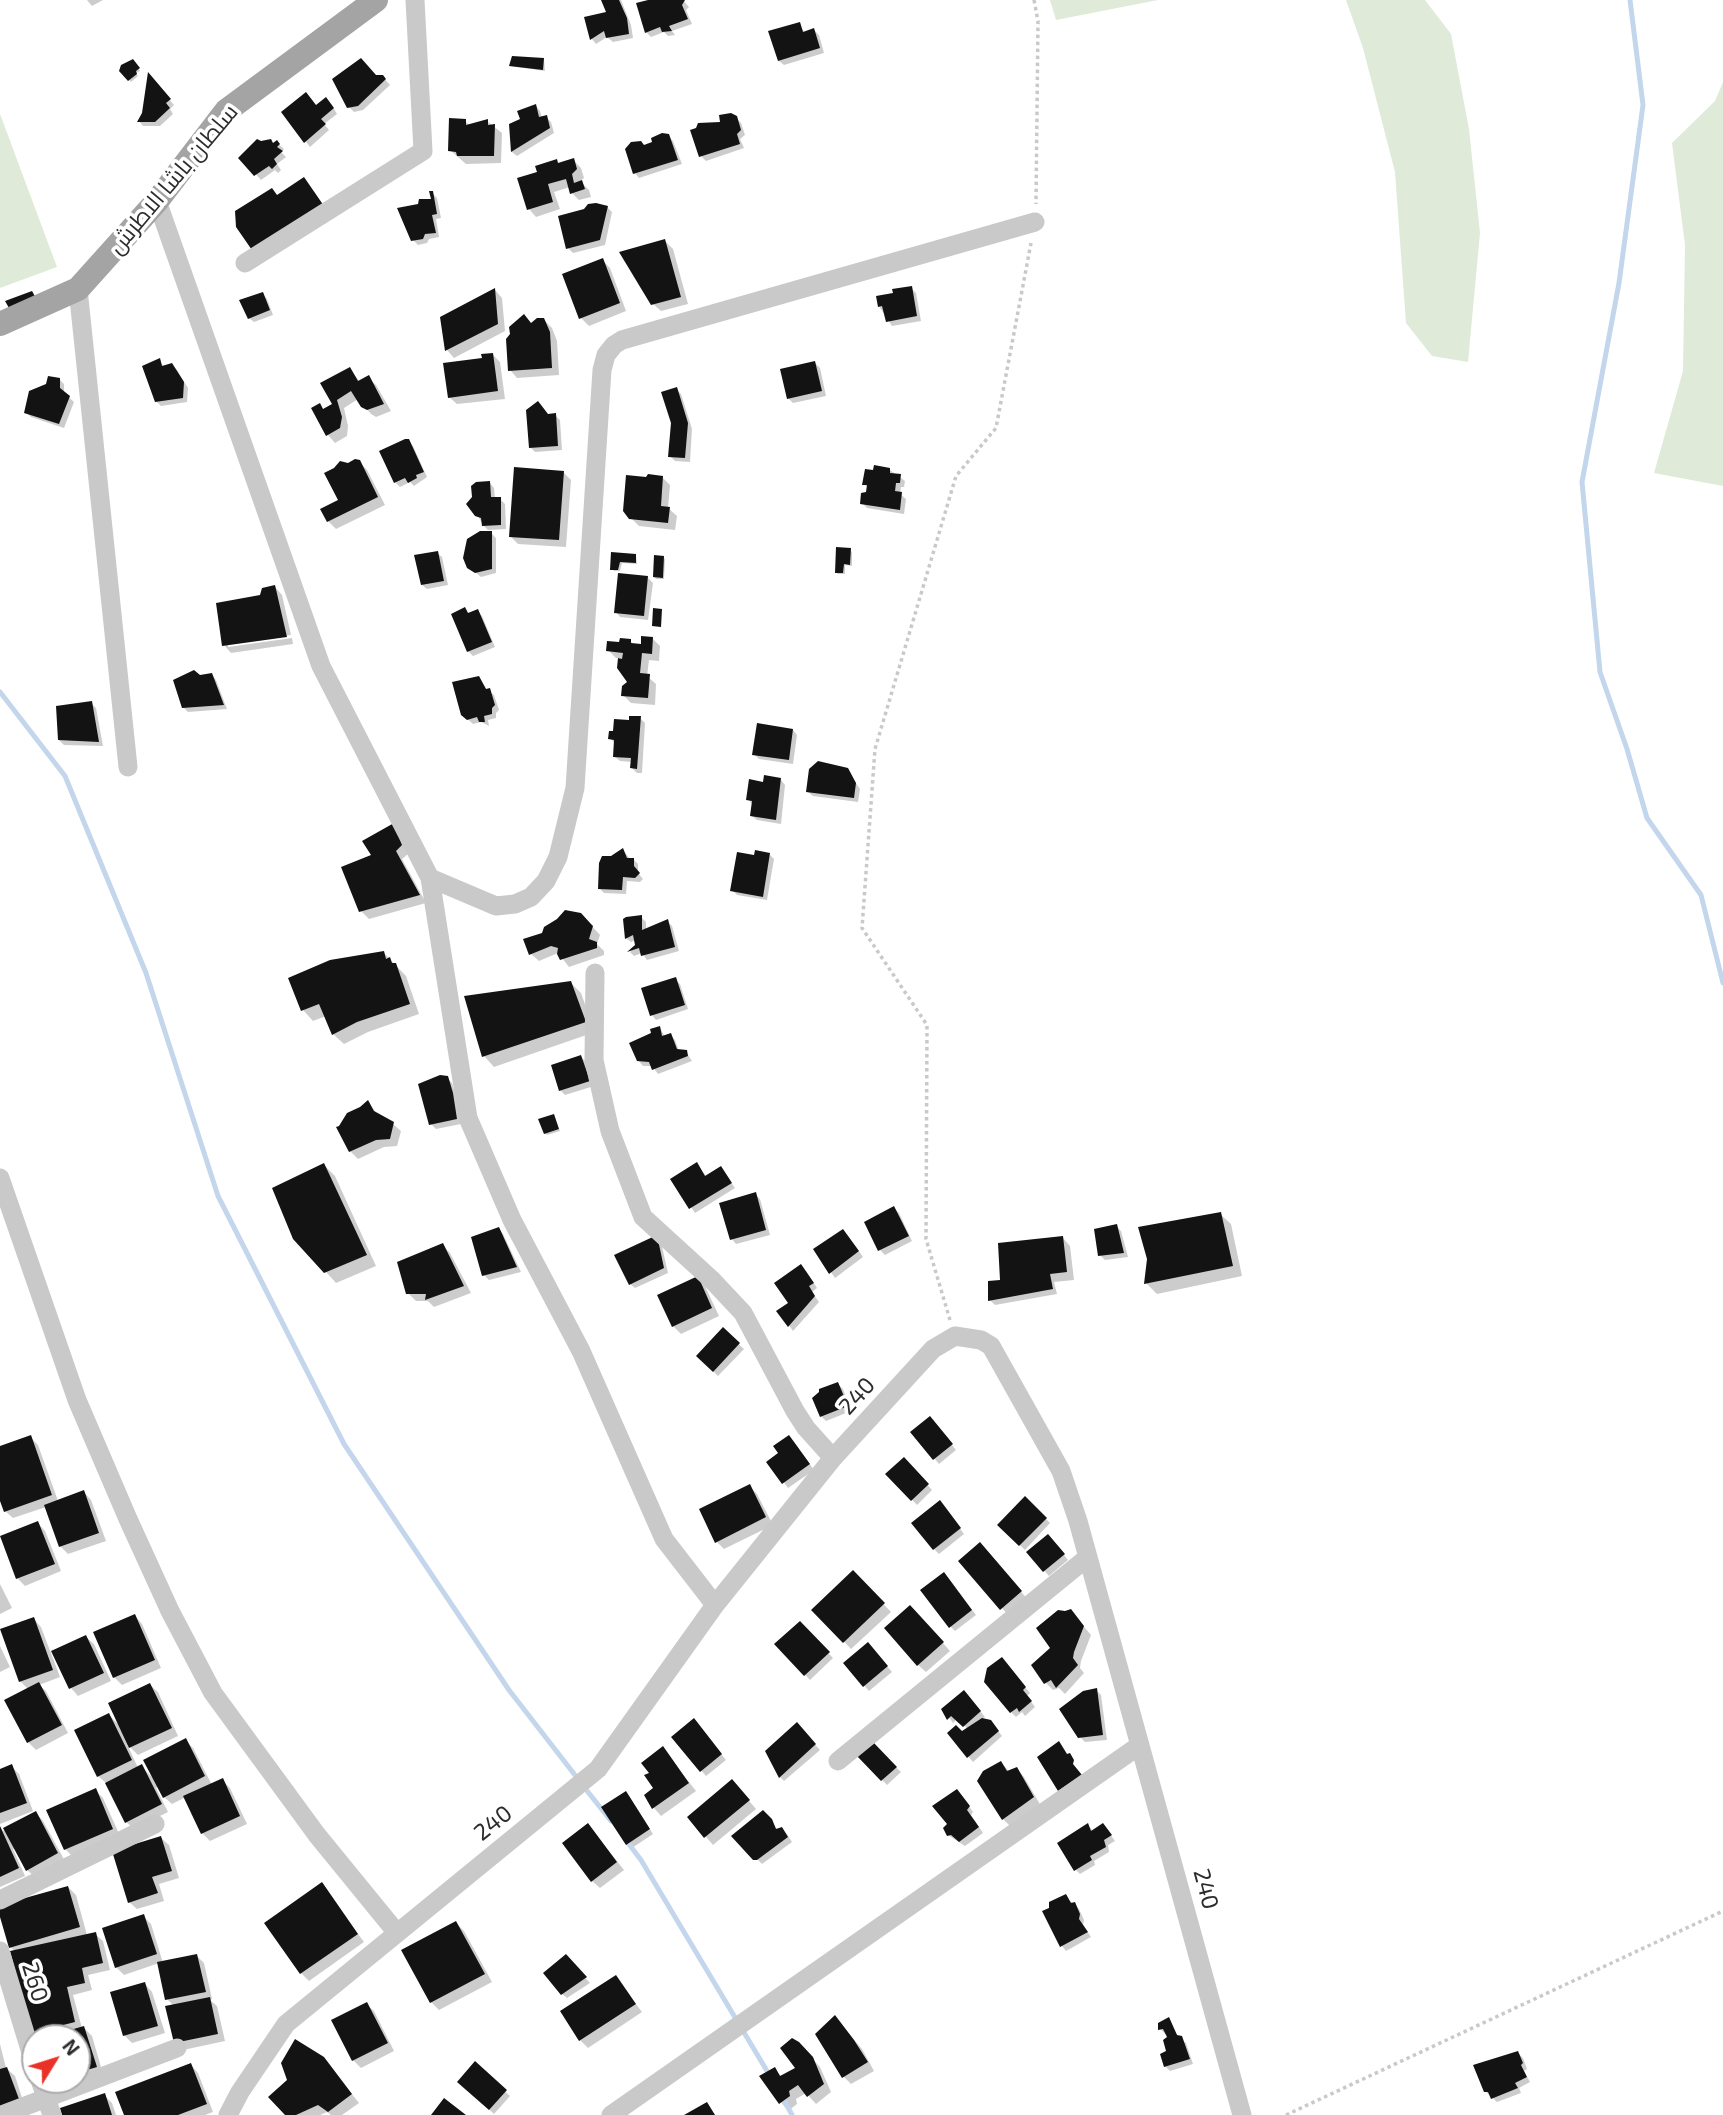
<!DOCTYPE html>
<meta charset="utf-8">
<style>
body{margin:0}
#map{position:relative;width:1723px;height:2115px;overflow:hidden;background:#fff;font-family:"Exo 2",sans-serif}
canvas{display:block}
.north{position:absolute;left:21px;top:2024px;width:70px;height:70px;box-sizing:border-box;background:#fff;border:2px solid #ababab;border-radius:50%;rotate:52deg;font-size:19px;font-weight:700;line-height:28px;text-align:center;color:#2c2c2c}
.north::after{content:'';display:block;margin:auto;width:24px;height:32px;background:#ea3127;clip-path:polygon(50% 0,100% 100%,50% 72%,0 100%)}
</style>
<div id="map">
<canvas width="1723" height="2115"></canvas>
<div class="north">N</div>
</div>
<script>
const ctx = document.querySelector('canvas').getContext('2d');
ctx.lineJoin = 'round';
function fill(path, color) {
  ctx.fillStyle = color;
  ctx.fill(path, 'evenodd');
}
function toPath(rows) {
  const path = new Path2D();
  for (const r of rows) {
    path.moveTo(r[0], r[1]);
    for (let i = 2; i < r.length; i += 2) path.lineTo(r[i], r[i + 1]);
  }
  return path;
}
function strokePath(path, color, width, dash) {
  ctx.strokeStyle = color;
  ctx.lineWidth = width;
  ctx.lineCap = dash ? 'butt' : 'round';
  ctx.setLineDash(dash || []);
  ctx.stroke(path);
}
function drawText(font, color, halo, rows, align = 'center') {
  ctx.font = font + ' "Exo 2",Cairo,sans-serif';
  ctx.lineWidth = 7;
  ctx.setLineDash([]);
  ctx.textBaseline = 'middle';
  ctx.strokeStyle = halo;
  ctx.fillStyle = color;
  for (const [text, x, y, turn = 0] of rows) {
    ctx.save();
    ctx.translate(x, y);
    ctx.rotate((+turn || 0) * Math.PI / 180);
    ctx.textAlign = isNaN(turn) ? turn : align;
    if (halo) ctx.strokeText(text, 0, 0);
    ctx.fillText(text, 0, 0);
    ctx.restore();
  }
}
const green = toPath([
 [1050,0,1158,0,1056,20],
 [1346,0,1425,0,1451,34,1469,129,1480,233,1468,362,1432,356,1406,323,1395,172,1363,48],
 [1723,82,1723,486,1654,473,1683,371,1685,245,1672,143,1715,101],
 [0,114,57,267,0,288]
]);
const shadow = toPath([
 [87,0,103,0,92,6],
 [603,0,621,0,631,25,633,38,613,42,607,37,596,44,592,39,586,19,609,13],
 [649,0,683,0,689,7,686,10,692,24,672,31,675,35,668,36,664,32,651,37,646,32],
 [799,24,805,33,814,30,819,35,824,53,784,65,779,61],
 [544,60,545,71,511,66],
 [132,61,140,71,136,73,138,76,131,82,121,70],
 [149,76,174,105,170,109,173,114,160,126,143,126,139,121,144,114],
 [376,76,382,76,390,85,363,110,354,112,349,107],
 [331,104,337,114,324,124,329,130,310,147,283,112],
 [536,106,540,111,542,118,546,117,551,122,554,133,517,156,512,152,511,125,522,120],
 [736,118,741,123,745,135,740,139,744,148,706,161,701,156,722,123],
 [465,121,470,126,487,121,502,133,501,163,466,164,450,150],
 [668,136,673,141,682,164,639,178,635,173,644,147],
 [277,143,284,149,281,152,286,157,277,164,281,170,278,173,275,170,261,180,241,158],
 [573,160,581,168,584,178,580,181,589,190,591,197,579,200,572,193,570,187,554,192,560,209,536,217,529,209,539,173,556,161,560,164],
 [432,193,437,198,441,218,436,219,439,237,429,239,427,243,418,245,413,240,433,200],
 [607,207,612,212,605,245,573,253,568,248],
 [665,241,673,249,688,304,661,311,653,304],
 [602,260,610,268,626,311,589,326,581,318],
 [911,288,916,293,921,321,892,326,879,306],
 [495,290,502,298,505,331,454,358,447,350,442,318],
 [263,294,267,299,273,315,254,322,249,318],
 [544,320,552,328,557,341,559,375,517,378,510,370,532,324],
 [492,354,500,362,505,399,457,404,449,397,484,360],
 [159,360,164,367,171,365,177,370,188,388,187,402,161,406,156,401],
 [815,363,820,368,826,396,793,403,788,398],
 [350,369,360,382,368,378,376,385,391,411,376,417,371,414,358,399,344,408,348,426,347,436,335,443,328,435,319,405,324,410,334,405],
 [59,379,64,384,64,393,74,402,64,428,31,417,26,412],
 [676,389,681,394,692,429,690,462,675,461,670,456],
 [555,415,560,420,562,450,535,452,530,447,548,416],
 [408,441,413,446,427,477,414,486,410,482,400,487,395,482],
 [359,462,367,470,385,505,336,529,328,521,340,501,348,465],
 [890,470,905,481,904,487,901,487,900,494,906,499,904,514,867,508,862,503,868,488,864,484,874,472],
 [563,472,571,480,566,547,518,544,510,536],
 [663,478,670,485,668,508,677,516,675,530,639,526,631,518],
 [490,483,494,488,495,499,500,499,505,504,506,529,488,530,496,538,496,573,481,577,469,567,491,533,483,525,477,514],
 [850,550,852,552,852,566,845,565,845,574,838,574,836,572],
 [437,553,442,557,448,585,427,589,422,585],
 [613,554,636,555,637,564,622,563,620,571,614,571,612,569],
 [664,558,665,559,664,579,656,579,654,577],
 [648,578,653,583,648,620,620,617,616,612],
 [275,587,282,595,291,635,228,643,228,647,292,638,293,644,231,653,224,645,261,596],
 [465,610,470,614,477,611,482,616,495,647,473,656,468,651],
 [653,639,660,646,659,661,649,660,647,676,656,684,655,705,631,703,623,695,629,682,619,668,620,658,616,658,608,650,630,641,635,645,642,646],
 [212,675,216,680,227,709,188,712,183,707,200,677],
 [479,678,487,690,494,695,499,710,496,713,496,718,488,720,489,726,481,722,473,724,462,714],
 [91,703,96,708,103,746,64,745,59,740],
 [640,718,645,723,642,773,637,773,632,768,632,762,620,761,615,757,616,744,610,738,630,722],
 [793,730,797,735,793,764,759,759,754,754],
 [847,770,860,789,858,802,813,796,808,792],
 [781,780,785,785,781,824,757,820,752,816,753,805,748,799,765,784],
 [394,825,408,854,402,859,426,903,369,919,361,911,374,856],
 [623,850,630,859,633,859,638,864,638,873,643,879,640,882,627,881,626,894,604,893,599,888,611,857],
 [769,854,774,859,767,900,737,895,732,890,756,857],
 [641,917,646,922,646,931,667,921,672,926,679,951,647,960,642,953,634,956,630,952,637,946,636,940,631,942,626,938],
 [589,923,600,935,597,944,604,951,604,955,569,967,558,953,539,961,531,954],
 [383,952,406,976,419,1014,368,1032,344,1044,333,1034,326,1016,313,1021,303,1010,290,979],
 [675,979,680,984,688,1009,656,1020,652,1015],
 [571,983,581,993,595,1032,494,1067,484,1056],
 [660,1028,665,1037,670,1035,675,1040,679,1051,686,1052,692,1061,658,1074,652,1066,643,1066,638,1060,653,1034],
 [581,1057,586,1062,594,1086,565,1095,560,1090],
 [447,1078,452,1083,457,1099,461,1124,436,1129,431,1124],
 [368,1103,379,1116,393,1124,401,1131,397,1146,384,1147,358,1159,350,1151],
 [554,1116,560,1131,547,1135,545,1133],
 [324,1165,335,1176,376,1266,336,1283,326,1272],
 [697,1165,707,1177,721,1169,735,1188,695,1213,673,1180],
 [755,1194,760,1199,770,1235,736,1244,732,1239],
 [894,1208,899,1213,912,1241,885,1255,880,1250,866,1222],
 [1220,1214,1231,1224,1242,1276,1157,1294,1146,1283],
 [1116,1226,1121,1231,1128,1257,1105,1260,1100,1255],
 [499,1229,503,1234,521,1272,489,1280,484,1275],
 [848,1236,863,1257,835,1278,816,1250],
 [1063,1238,1070,1246,1074,1280,1054,1282,1057,1294,995,1305,990,1300,1004,1281],
 [661,1242,668,1273,635,1288,630,1284],
 [442,1245,450,1253,471,1293,434,1307,428,1301,416,1301,408,1293],
 [806,1271,817,1288,812,1292,819,1302,793,1331,779,1311,790,1303],
 [697,1279,705,1286,719,1316,681,1334,673,1326],
 [723,1330,744,1349,718,1376,698,1356],
 [838,1384,843,1389,851,1411,826,1421,821,1416],
 [934,1423,956,1450,939,1464,912,1432],
 [30,1437,38,1445,58,1501,84,1492,91,1500,106,1541,68,1554,60,1546,46,1507,13,1518,5,1511,0,1495,0,1447],
 [794,1442,814,1470,788,1488,769,1462],
 [904,1459,932,1490,917,1505,888,1474],
 [749,1486,757,1494,773,1525,724,1549,717,1542],
 [1025,1498,1050,1523,1025,1550,999,1525],
 [944,1507,964,1534,939,1554,934,1549],
 [38,1523,45,1531,61,1571,25,1586,17,1578],
 [1053,1541,1068,1560,1049,1576,1028,1552],
 [988,1552,1028,1600,1009,1616,961,1561],
 [853,1572,891,1612,851,1649,814,1610],
 [949,1579,976,1615,955,1631,950,1626],
 [0,1584,12,1608,0,1614],
 [1071,1611,1091,1635,1081,1661,1080,1668,1084,1673,1065,1694,1059,1688,1053,1690,1046,1683,1053,1648],
 [918,1615,950,1651,926,1672,918,1665],
 [135,1616,142,1624,161,1668,122,1685,114,1677],
 [34,1619,41,1627,60,1677,39,1685,46,1691,68,1733,36,1750,28,1742,28,1689,20,1681],
 [799,1623,833,1658,810,1680,777,1645],
 [86,1637,94,1644,111,1681,78,1696,71,1688],
 [0,1646,10,1667,0,1672],
 [872,1649,892,1672,869,1691,845,1663],
 [1006,1664,1030,1693,1027,1696,1035,1707,1025,1716,1022,1712,1016,1717,1011,1712],
 [150,1685,158,1692,178,1736,138,1755,127,1744,138,1768,141,1766,155,1780,185,1740,193,1748,212,1785,222,1780,230,1788,247,1824,210,1841,202,1833,186,1797,172,1804,164,1797,159,1786,156,1788,168,1812,134,1829,126,1822,106,1783,98,1776,109,1715,121,1727],
 [1096,1690,1101,1695,1107,1740,1085,1742,1080,1737],
 [969,1697,985,1717,982,1719,995,1727,1002,1736,973,1762,949,1734,962,1733,968,1729,957,1719,953,1723,943,1709],
 [698,1725,726,1760,706,1776,673,1737],
 [797,1725,820,1750,784,1781,780,1777],
 [873,1746,901,1772,887,1785,859,1756],
 [662,1748,696,1791,661,1816,654,1808,647,1795,655,1789],
 [1001,1763,1010,1772,1017,1769,1024,1777,1041,1806,1011,1827,1003,1819,979,1781],
 [11,1766,19,1774,33,1811,0,1824,0,1770],
 [739,1789,756,1809,713,1845,689,1817],
 [95,1790,103,1798,120,1836,73,1857,65,1849],
 [962,1796,973,1812,971,1815,983,1833,965,1846,948,1835],
 [630,1798,653,1834,632,1848,627,1844],
 [763,1812,778,1830,782,1829,787,1834,792,1842,762,1864,734,1836],
 [36,1813,43,1821,65,1861,35,1877,27,1870,16,1848,13,1849,25,1876,0,1887,0,1827,3,1831],
 [588,1825,624,1870,600,1888,592,1881],
 [1088,1825,1093,1831,1107,1830,1115,1841,1108,1845,1109,1852,1094,1861,1095,1865,1080,1874,1075,1869],
 [161,1838,169,1845,179,1878,159,1884,164,1901,137,1909,129,1902],
 [322,1885,364,1942,309,1981,301,1973],
 [68,1887,76,1895,87,1935,95,1934,103,1941,110,1970,88,1975,92,1990,73,1995,82,2028,84,2028,92,2036,103,2074,60,2087,52,2080,77,2080,77,2038,40,2038,33,2032,16,1952,10,1947,0,1911],
 [1065,1896,1079,1909,1084,1920,1083,1925,1091,1937,1066,1951,1062,1946],
 [143,1916,151,1924,163,1963,197,1956,204,1963,212,1999,210,2000,217,2006,225,2041,183,2050,174,2006,167,1999,159,1963,124,1975,116,1967],
 [456,1923,464,1931,492,1982,439,2010,431,2002,403,1951],
 [566,1957,590,1983,567,1998,562,1994],
 [616,1978,642,2012,588,2048,580,2040,562,2012],
 [145,1984,152,1992,165,2033,132,2043,124,2035],
 [366,2004,374,2011,394,2051,361,2068,353,2060],
 [835,2017,862,2049,874,2071,851,2084,843,2076],
 [1168,2019,1179,2038,1186,2043,1193,2064,1170,2071,1165,2066,1169,2037,1160,2029],
 [0,2044,6,2068,15,2076,25,2107,0,2115],
 [806,2052,820,2067,831,2092,816,2104,806,2093,796,2099,797,2104,788,2111,761,2077,774,2069,782,2077,798,2068],
 [1518,2053,1523,2058,1527,2069,1524,2071,1530,2082,1519,2088,1521,2093,1497,2102,1485,2091],
 [323,2058,359,2103,342,2115,331,2115,327,2112,320,2115,287,2115],
 [475,2064,510,2096,494,2114,459,2082],
 [191,2065,198,2073,213,2112,205,2115,126,2115],
 [104,2095,112,2103,116,2115,64,2115]
]);
const stream = toPath([
 [1630,0,1643,105,1619,283,1582,482,1600,672,1627,749,1647,818,1701,895,1723,983],
 [0,692,65,776,146,973,218,1196,344,1444,509,1690,578,1779],
 [584,1787,611,1821],
 [625,1839,641,1860,770,2076],
 [782,2096,792,2115]
]);
const building = toPath([
 [601,0,619,0,627,18,629,34,606,38,604,31,590,40,584,17,606,12],
 [648,0,685,0,682,5,688,19,669,26,672,31,662,32,660,27,645,33,636,3],
 [800,22,803,32,814,28,820,48,778,61,768,31],
 [512,56,544,58,543,70,509,66],
 [361,58,376,75,383,75,386,79,358,106,347,108,332,79],
 [133,59,140,68,136,71,137,74,128,81,119,71,121,65],
 [148,72,171,99,166,103,170,108,155,122,137,122,142,113],
 [306,92,316,105,326,97,334,108,321,119,326,124,304,143,281,112],
 [536,104,539,117,547,115,550,128,511,152,509,124,520,119,517,111],
 [731,113,737,116,741,130,737,134,740,144,699,157,690,130,696,128,698,123,720,122,719,115],
 [449,118,466,119,466,125,488,119,488,125,495,124,494,156,457,156,456,152,448,151],
 [662,133,669,134,678,160,633,174,625,149,631,142,641,141,644,145,652,142,651,138],
 [257,139,261,141,271,139,273,143,277,140,280,144,277,147,283,151,274,159,277,164,272,169,269,166,254,176,238,158],
 [574,158,577,169,572,174,574,183,582,180,585,189,570,194,566,179,548,184,553,202,527,210,517,178,537,172,535,166,557,159,558,163],
 [304,177,324,206,254,253,236,227,235,211,272,188,277,195],
 [429,191,433,191,437,214,432,215,436,233,425,234,423,239,411,241,397,208,418,204,419,199,431,199],
 [596,203,608,206,600,240,566,249,558,216,584,209,588,204],
 [665,239,681,297,651,305,619,252],
 [603,258,620,303,579,319,562,274],
 [912,286,917,316,886,322,882,306,878,307,876,296,893,293,892,289],
 [495,288,498,324,445,351,440,317],
 [32,291,37,300,9,308,5,301],
 [263,292,270,310,248,319,239,300],
 [524,314,531,323,537,318,544,318,550,332,552,368,508,371,506,339,510,334,509,327],
 [493,353,498,391,448,398,443,363,482,358,481,354],
 [160,358,162,366,172,363,184,382,183,398,155,402,142,366],
 [815,361,822,391,787,399,780,369],
 [350,367,358,381,369,375,384,404,367,410,361,407,351,391,337,400,342,417,340,428,326,436,311,408,320,403,323,409,332,404,320,383],
 [48,376,60,378,60,388,70,396,59,424,24,413,29,391,46,384],
 [677,387,688,423,685,458,668,457,671,423,661,392],
 [538,401,548,414,556,413,558,446,529,448,526,410],
 [405,439,409,439,424,472,416,475,417,478,408,483,405,478,394,483,379,451],
 [355,459,360,460,378,497,327,522,320,509,338,500,324,473,334,468,340,461,348,463],
 [874,465,890,468,890,473,901,474,900,483,896,483,895,491,902,492,900,510,860,504,861,493,866,492,867,485,862,485,865,469,873,470],
 [514,467,564,471,559,540,509,537],
 [648,474,663,476,661,506,670,507,668,523,629,519,623,511,626,475,646,477],
 [490,481,491,497,501,497,501,525,482,526,481,518,475,516,466,504,472,497,471,486,476,482],
 [480,531,492,531,492,569,475,573,467,568,463,558,467,539],
 [836,547,851,548,850,565,844,564,843,573,835,573],
 [438,551,444,581,421,585,414,555],
 [611,552,636,554,636,563,620,562,618,570,610,570],
 [654,555,664,556,663,578,653,577],
 [618,573,648,576,644,616,614,613],
 [275,585,287,637,222,646,216,603,260,595,262,588],
 [465,607,468,613,478,609,492,642,467,652,451,614],
 [653,608,662,609,661,627,652,626],
 [641,636,653,637,652,654,642,653,640,673,650,674,648,698,621,696,622,686,627,682,617,668,618,658,622,659,623,653,606,651,607,641,619,642,620,638,631,639,631,643,641,644],
 [194,670,200,675,212,673,224,705,182,708,173,680],
 [479,676,486,689,490,688,495,705,492,708,492,714,484,716,485,722,479,722,477,717,467,720,461,715,452,682],
 [92,701,99,742,58,740,56,706],
 [629,716,641,716,637,769,630,768,631,758,613,757,614,740,608,739,609,731,613,731,614,719,629,720],
 [757,723,793,729,789,760,752,755],
 [818,761,848,768,856,783,854,798,806,792,809,769],
 [764,775,781,778,776,820,750,816,752,801,746,800,749,779,763,782],
 [394,823,402,845,396,851,420,895,359,912,341,867,371,855,362,841],
 [623,848,627,858,634,858,634,866,640,873,635,878,623,877,622,890,598,889,599,863,602,856,611,856],
 [755,850,770,853,763,897,730,891,737,852,754,855],
 [565,910,581,913,591,924,593,926,589,939,597,942,597,948,560,960,557,954,558,948,551,946,529,955,523,939,542,933,544,927,557,919],
 [642,915,642,930,668,919,675,947,641,956,639,948,627,952,635,945,633,935,625,939,623,919,626,917],
 [384,951,386,959,390,957,392,963,396,963,410,1004,357,1022,332,1035,319,1004,301,1011,288,978,330,960],
 [676,977,685,1005,650,1016,641,988],
 [571,981,586,1022,482,1057,464,996],
 [660,1026,662,1036,671,1033,677,1049,687,1050,688,1056,652,1070,649,1062,637,1061,629,1043,651,1033,650,1029],
 [581,1055,590,1081,559,1091,551,1065],
 [440,1075,448,1076,453,1093,457,1119,429,1125,418,1084],
 [368,1100,374,1111,394,1122,390,1139,376,1140,349,1152,336,1127,339,1126,347,1113,360,1107],
 [554,1114,559,1129,544,1134,538,1119],
 [697,1162,705,1176,721,1166,732,1183,689,1209,670,1179],
 [324,1163,367,1255,324,1273,293,1239,272,1188],
 [756,1192,766,1230,730,1240,719,1203],
 [894,1206,909,1236,878,1251,864,1222],
 [1221,1212,1233,1266,1144,1284,1147,1259,1138,1227],
 [1117,1224,1124,1253,1098,1256,1094,1229],
 [499,1227,517,1267,482,1276,471,1237],
 [843,1229,859,1251,829,1274,813,1249],
 [657,1235,664,1268,629,1285,614,1255],
 [1063,1236,1067,1272,1050,1274,1053,1289,988,1301,988,1281,1000,1280,998,1243],
 [443,1243,464,1286,425,1300,426,1294,406,1294,397,1262],
 [801,1264,814,1283,809,1286,815,1296,788,1327,776,1311,788,1303,774,1283],
 [698,1276,712,1308,672,1327,657,1295],
 [723,1327,740,1343,713,1372,696,1356],
 [838,1382,848,1406,820,1417,812,1398,819,1392,819,1389],
 [930,1416,953,1444,933,1460,910,1432],
 [31,1435,52,1495,4,1512,0,1501,0,1446],
 [789,1435,810,1464,782,1484,766,1462,778,1453,773,1446],
 [904,1457,929,1484,911,1501,885,1474],
 [750,1484,766,1517,715,1543,699,1509],
 [84,1490,99,1533,59,1547,44,1505],
 [1025,1496,1047,1518,1019,1546,997,1525],
 [940,1500,961,1528,933,1550,911,1523],
 [38,1521,55,1564,16,1579,0,1536],
 [1048,1534,1065,1554,1043,1572,1026,1552],
 [980,1542,1022,1591,1000,1610,958,1561],
 [853,1570,885,1603,843,1643,811,1610],
 [944,1572,972,1610,949,1628,920,1590],
 [910,1605,944,1642,917,1666,884,1628],
 [1071,1609,1084,1626,1074,1652,1073,1658,1078,1665,1056,1688,1051,1680,1044,1684,1031,1665,1050,1648,1036,1628,1058,1610,1065,1611],
 [135,1614,155,1660,113,1678,93,1632],
 [34,1617,53,1670,19,1682,0,1629],
 [800,1621,830,1652,804,1676,774,1644],
 [86,1635,104,1673,69,1689,51,1651],
 [868,1642,888,1666,863,1687,843,1663],
 [1002,1657,1026,1687,1023,1690,1032,1701,1019,1712,1017,1708,1010,1713,984,1682,987,1668],
 [39,1682,62,1725,27,1743,4,1700],
 [150,1683,172,1728,129,1748,108,1703],
 [1097,1688,1103,1735,1078,1738,1059,1709,1083,1691],
 [964,1690,981,1711,963,1727,951,1716,947,1720,941,1709],
 [109,1713,132,1760,97,1777,74,1730],
 [694,1718,722,1754,700,1772,671,1737],
 [982,1718,991,1720,999,1731,967,1758,947,1733,956,1725,962,1731],
 [797,1722,816,1744,779,1778,765,1751],
 [186,1738,205,1776,163,1798,143,1760],
 [1059,1741,1067,1754,1070,1753,1074,1760,1073,1764,1082,1775,1058,1791,1037,1757],
 [874,1743,897,1767,881,1781,857,1756],
 [663,1746,689,1783,652,1809,644,1795,653,1788,644,1775,649,1773,641,1763],
 [1001,1761,1007,1771,1017,1767,1034,1797,1002,1820,977,1781,983,1771],
 [12,1764,27,1803,0,1813,0,1769],
 [142,1764,162,1804,125,1823,105,1783],
 [223,1778,240,1816,201,1834,183,1796],
 [732,1779,750,1800,704,1838,687,1817],
 [96,1788,113,1829,64,1850,46,1810],
 [957,1789,970,1806,967,1810,979,1827,959,1842,951,1835,947,1836,943,1828,947,1824,932,1806],
 [626,1791,650,1829,626,1845,601,1807],
 [763,1810,772,1819,776,1829,782,1827,788,1837,757,1860,753,1860,731,1836],
 [36,1811,58,1853,26,1871,3,1828],
 [588,1823,617,1862,591,1882,562,1843],
 [1088,1823,1091,1831,1103,1823,1112,1835,1104,1840,1106,1847,1090,1856,1092,1860,1074,1871,1057,1843],
 [0,1826,19,1868,0,1877],
 [161,1836,172,1871,152,1877,158,1893,128,1903,112,1851],
 [322,1882,358,1934,300,1974,264,1923],
 [68,1886,80,1927,9,1948,0,1917,0,1905],
 [1066,1894,1071,1903,1075,1902,1080,1914,1079,1919,1088,1932,1060,1947,1042,1911,1049,1908,1049,1902],
 [144,1914,157,1954,115,1968,102,1928],
 [456,1921,485,1974,430,2003,401,1950],
 [96,1932,103,1963,82,1968,85,1983,67,1987,75,2022,32,2033,10,1951],
 [197,1954,206,1992,165,2000,157,1962],
 [566,1954,587,1977,561,1995,543,1973],
 [616,1975,636,2004,579,2041,560,2011],
 [145,1982,158,2026,123,2036,110,1992],
 [210,1997,218,2034,174,2043,165,2006],
 [367,2002,388,2043,352,2061,331,2020],
 [835,2015,854,2040,868,2062,842,2078,815,2034],
 [1169,2017,1177,2035,1182,2036,1190,2059,1164,2067,1160,2054,1166,2051,1163,2040,1167,2037,1163,2029,1158,2030,1158,2023],
 [84,2026,97,2067,77,2073,77,2038,46,2037],
 [792,2038,799,2042,813,2057,824,2084,807,2097,798,2085,789,2091,790,2096,779,2104,759,2076,775,2067,780,2076,795,2068,780,2048],
 [295,2039,324,2057,352,2094,328,2112,318,2105,296,2115,285,2115,268,2097,287,2080,281,2063],
 [1518,2051,1523,2063,1521,2065,1527,2077,1515,2083,1518,2088,1491,2099,1488,2092,1484,2092,1473,2065],
 [475,2061,507,2090,489,2110,457,2082],
 [191,2063,207,2104,178,2115,124,2115,115,2092],
 [7,2067,19,2099,0,2106,0,2069],
 [105,2093,112,2115,62,2115,60,2108],
 [444,2098,466,2115,431,2115],
 [707,2102,715,2115,684,2115]
]);
const path = toPath([
 [1034,0,1038,21,1036,204],
 [950,1320,926,1239,927,1025,862,928,875,749,956,476,996,428,1031,243],
 [1286,2115,1723,1911]
]);
const minor = toPath([
 [157,201,321,666,430,878,468,1118,512,1220,581,1351,664,1539,715,1605],
 [245,263,423,151,415,0],
 [78,289,128,767],
 [430,878,496,906,515,904,531,897,546,881,558,857,575,788,602,370,606,355,614,345,622,340,1035,222],
 [595,973,594,1060,610,1131,643,1217,712,1280,743,1313,795,1411,806,1428,833,1458],
 [0,1178,77,1400,128,1519,170,1611,213,1693,317,1835,397,1933],
 [838,1761,1088,1557],
 [0,1900,155,1824],
 [0,1951,35,2066],
 [40,2080,52,2115],
 [2,2115,177,2048],
 [228,2115,240,2092,286,2024,598,1769,715,1605,833,1458,933,1349,955,1336,981,1340,991,1346,1061,1471,1078,1521,1242,2115],
 [611,2115,1140,1745]
]);
const major = toPath([
 [0,324,78,289,157,201,226,111,376,0]
]);
const streetNames = [
 ["سلطان باشا الاطرش",173,179,-50],
 ["240",857,1396,-48],
 ["240",493,1823,-39],
 ["240",1206,1889,75],
 ["260",35,1982,73]
];
fill(green, '#dfead8');
fill(shadow, '#0003');
strokePath(stream, '#c3d6eb', 5);
fill(building, '#131313');
strokePath(path, '#c9c9c9', 3.5, [3.5, 3.5]);
strokePath(minor, '#c9c9c9', 19);
strokePath(major, '#a4a4a4', 24);
drawText('23px', '#2c2c2c', '#fff', streetNames);
</script>
